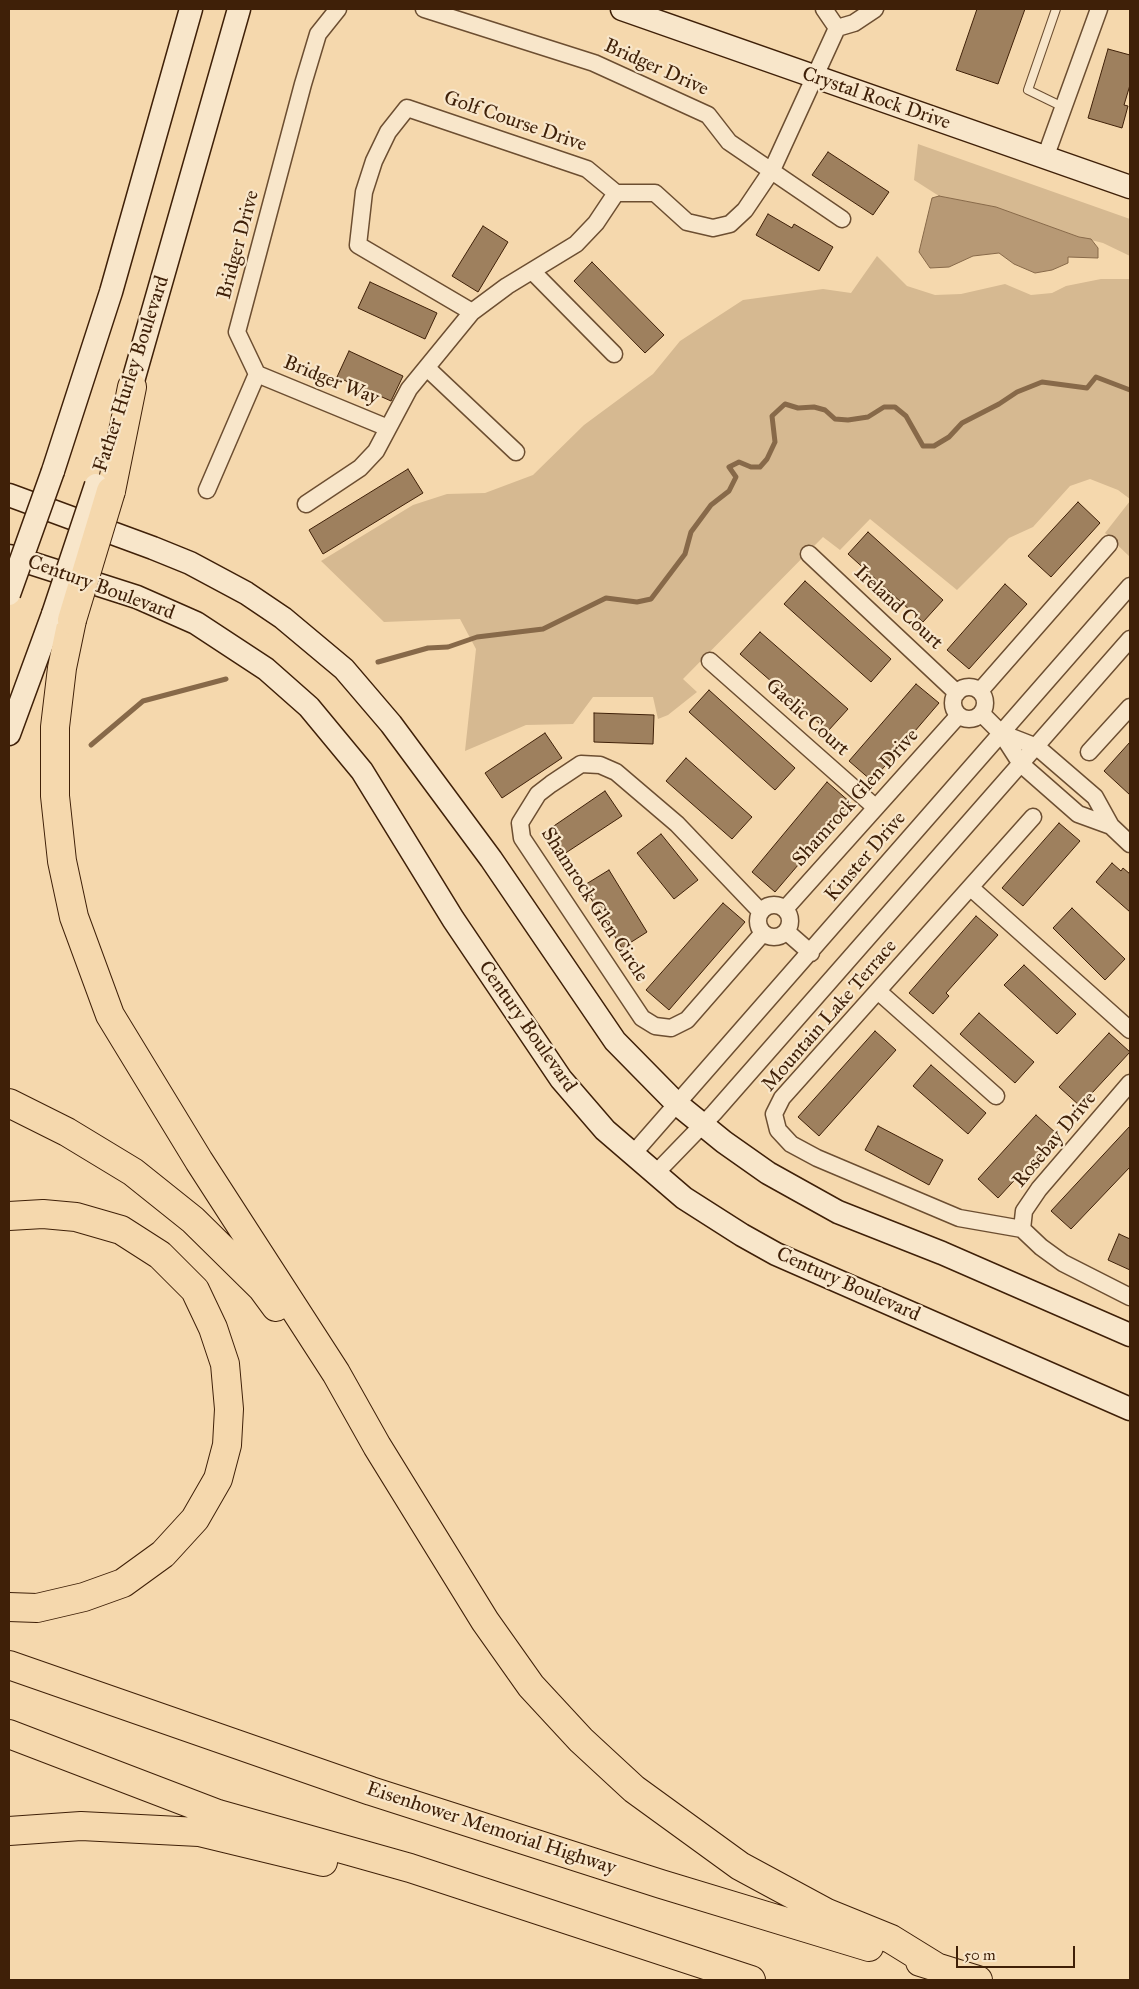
<!DOCTYPE html>
<style>
body{margin:0}
#map{position:relative;width:1139px;height:1989px;overflow:hidden;background:#f5d8ad;font-family:"IM FELL Great Primer",serif}
canvas{display:block}
.frame{position:absolute;inset:0;border:10px solid #3f2008;pointer-events:none}
.scale{position:absolute;left:956px;top:1946px;width:119px;height:22px;box-sizing:border-box;border:2px solid #3f2008;border-top:0;padding-left:6px;font-size:15px;line-height:18px;white-space:nowrap;color:#3f2008;-webkit-text-stroke:4px #f8e6ca;paint-order:stroke}
</style>
<div id="map">
<canvas width="1139" height="1989"></canvas>
<div class="frame"></div>
<div class="scale">50 m</div>
</div>
<script>
const ctx = document.querySelector('canvas').getContext('2d');
ctx.lineJoin = 'round';
function fill(path, color) {
  ctx.fillStyle = color;
  ctx.fill(path, 'evenodd');
}
function toPath(rows) {
  const path = new Path2D();
  for (const r of rows) {
    if (r.length === 3) {
      path.moveTo(r[0] + r[2], r[1]);
      path.arc(r[0], r[1], r[2], 0, 2 * Math.PI);
      continue;
    }
    path.moveTo(r[0], r[1]);
    for (let i = 2; i < r.length; i += 2) path.lineTo(r[i], r[i + 1]);
  }
  return path;
}
function strokePath(path, color, width, dash) {
  ctx.strokeStyle = color;
  ctx.lineWidth = width;
  ctx.lineCap = dash ? 'butt' : 'round';
  ctx.setLineDash(dash || []);
  ctx.stroke(path);
}
function drawText(font, color, halo, rows, align = 'center') {
  ctx.font = font + ' "IM FELL Great Primer",serif';
  ctx.lineWidth = 4.5;
  ctx.setLineDash([]);
  ctx.textBaseline = 'middle';
  ctx.strokeStyle = halo;
  ctx.fillStyle = color;
  for (const [text, x, y, turn = 0] of rows) {
    ctx.save();
    ctx.translate(x, y);
    ctx.rotate((+turn || 0) * Math.PI / 180);
    ctx.textAlign = isNaN(turn) ? turn : align;
    if (halo) ctx.strokeText(text, 0, 0);
    ctx.fillText(text, 0, 0);
    ctx.restore();
  }
}
const green = toPath([
 [918,144,1130,219,1130,256,1103,243,1079,237,996,207,939,196,914,180],
 [877,256,907,286,935,295,961,294,1005,284,1031,295,1052,293,1066,286,1101,279,1130,279,1130,499,1118,490,1090,479,1070,486,1033,527,1009,538,957,590,870,519,840,550,823,537,683,679,697,692,668,715,658,719,653,697,593,697,573,724,526,725,465,751,476,649,460,619,384,622,321,561,413,505,447,494,485,493,533,475,584,425,653,374,680,341,743,300,823,289,851,293],
 [1130,501,1130,557,1105,533]
]);
const water = toPath([
 [939,196,996,207,1079,237,1091,239,1098,248,1098,258,1068,257,1068,263,1052,270,1035,273,1014,264,999,253,973,256,949,267,930,268,919,252,932,198,939,196]
]);
const stream = toPath([
 [378,662,428,648,448,647,477,637,543,629,606,598,637,602,651,599,685,554,691,532,711,505,729,491,736,477,729,467,739,462,751,467,760,467,767,459,775,442,772,416,785,404,798,408,814,407,825,410,835,419,848,420,868,417,884,407,895,407,906,416,923,446,934,446,949,437,962,423,999,404,1017,392,1042,382,1087,388,1096,377,1130,390],
 [91,745,143,701,226,679]
]);
const building = toPath([
 [977,9,1025,9,998,84,956,70,977,9],
 [1108,49,1130,55,1130,85,1124,105,1128,106,1122,128,1088,118,1108,49],
 [828,152,889,192,873,215,812,175,828,152],
 [768,214,792,228,794,224,833,247,819,271,756,235,768,214],
 [483,226,508,242,478,292,452,276,483,226],
 [592,262,664,335,645,353,574,281,592,262],
 [370,282,437,313,425,339,358,308,370,282],
 [349,351,403,376,391,401,337,377,349,351],
 [408,469,423,493,323,554,309,530,408,469],
 [1078,502,1100,523,1051,577,1028,556,1078,502],
 [868,532,943,600,923,622,848,554,868,532],
 [805,581,891,659,871,682,784,604,805,581],
 [1005,584,1027,604,969,669,947,650,1005,584],
 [760,632,848,709,828,731,740,654,760,632],
 [916,684,939,703,872,781,849,761,916,684],
 [709,690,795,768,775,790,689,712,709,690],
 [594,713,654,715,653,744,594,742,594,713],
 [545,733,562,758,502,798,485,773,545,733],
 [1130,742,1130,795,1104,771,1130,742],
 [686,758,752,817,732,839,666,781,686,758],
 [827,782,851,803,775,892,752,872,827,782],
 [605,791,622,816,561,856,545,832,605,791],
 [1059,823,1080,841,1023,906,1002,888,1059,823],
 [661,834,698,880,674,899,637,853,661,834],
 [1112,863,1121,871,1123,868,1130,874,1130,912,1096,882,1112,863],
 [609,870,647,932,622,948,583,886,609,870],
 [723,903,745,922,669,1010,646,990,723,903],
 [1072,908,1125,959,1105,980,1053,928,1072,908],
 [976,916,998,935,946,993,949,996,933,1014,909,993,976,916],
 [1024,965,1076,1014,1057,1034,1004,985,1024,965],
 [979,1013,1034,1062,1015,1083,960,1034,979,1013],
 [875,1031,896,1050,819,1136,798,1117,875,1031],
 [1109,1033,1130,1052,1080,1106,1059,1087,1109,1033],
 [931,1065,986,1113,968,1134,913,1086,931,1065],
 [1036,1115,1057,1134,998,1198,978,1179,1036,1115],
 [878,1126,943,1160,929,1185,865,1150,878,1126],
 [1130,1126,1130,1167,1071,1229,1051,1211,1130,1126],
 [1119,1234,1130,1239,1130,1270,1108,1260,1119,1234]
]);
const lane = toPath([
 [1056,9,1028,90,1063,107]
]);
const street = toPath([
 [424,9,594,63,708,115,729,142,842,219],
 [824,9,837,28],
 [1045,158,1099,9],
 [533,272,614,354],
 [472,312,358,245,364,192,374,161,388,132,407,108,587,169,616,193,655,193,687,222,713,228,730,224,745,210,772,170,837,28,854,23,875,9],
 [427,368,516,452],
 [257,374,388,428],
 [207,490,257,374,237,332,303,84,318,34,338,9],
 [306,504,360,468,376,451,409,389,472,312,507,286,576,244,596,223,616,193],
 [809,554,957,693],
 [710,661,875,807],
 [969,703,16],
 [980,691,1109,544],
 [982,714,1001,733,1021,764,1078,814,1111,826],
 [1001,733,1037,747,1095,797,1111,826,1130,844],
 [1089,752,1130,707],
 [1033,817,782,1098,774,1114,778,1130,791,1144,817,1158,959,1218,1022,1229,1041,1247,1063,1263,1130,1297],
 [971,888,1130,1030],
 [774,921,16],
 [785,909,958,716],
 [761,912,677,824,616,772,600,765,581,764,551,784,538,794,520,823,522,838,642,1018,655,1026,671,1028,687,1020,763,933],
 [787,932,811,953],
 [879,992,996,1096],
 [632,1155,1130,586],
 [655,1174,714,1113,1130,639],
 [1022,1229,1024,1211,1039,1189,1130,1083]
]);
const secondary = toPath([
 [622,9,1130,187],
 [127,402,239,9],
 [53,471,111,292,191,9],
 [9,495,153,548,190,563,246,593,283,618,344,669,391,724,491,859,615,1041,676,1103,724,1142,768,1173,838,1212,942,1253,1130,1335],
 [9,556,137,597,196,623,266,669,309,707,362,771,453,919,561,1079,605,1130,684,1198,742,1235,776,1254,1130,1409],
 [9,734,53,614]
]);
const highway = toPath([
 [111,491,132,387],
 [72,620,62,668,55,727,55,796,62,861,74,917,110,1015,199,1161,336,1373,377,1446,485,1621,531,1686,581,1740,634,1789,740,1866,827,1913,891,1939,938,1968],
 [9,1103,67,1132,133,1172,193,1220,262,1288,276,1307],
 [9,1216,43,1214,76,1217,121,1230,160,1255,195,1290,213,1328,225,1364,229,1409,227,1445,218,1479,195,1519,163,1554,123,1583,84,1597,37,1608,9,1607],
 [9,1665,371,1791,661,1884,869,1947],
 [9,1734,218,1814,410,1868,751,1980],
 [9,1831,81,1826,199,1832,323,1862],
 [920,1962,978,1980]
]);
const secondaryBridge = toPath([
 [9,594,53,471],
 [53,614,96,485]
]);
const highwayBridge = toPath([
 [72,620,111,491]
]);
const streetNames = [
 ["Bridger Drive",656,68,24],
 ["Crystal Rock Drive",876,99,19],
 ["Golf Course Drive",515,122,19],
 ["Bridger Drive",239,245,-75],
 ["Father Hurley Boulevard",132,374,-72],
 ["Bridger Way",331,381,22],
 ["Century Boulevard",101,588,20],
 ["Ireland Court",898,608,43],
 ["Gaelic Court",807,718,42],
 ["Shamrock Glen Drive",856,798,-48],
 ["Kinster Drive",866,857,-49],
 ["Shamrock Glen Circle",594,905,57],
 ["Mountain Lake Terrace",830,1016,-49],
 ["Century Boulevard",527,1027,55],
 ["Rosebay Drive",1055,1140,-50],
 ["Century Boulevard",848,1285,24],
 ["Eisenhower Memorial Highway",491,1829,18]
];
fill(green, '#d6b991');
fill(water, '#b79975');
strokePath(water, '#876949', 1);
strokePath(stream, '#876949', 5);
fill(building, '#9e805e');
strokePath(building, '#3f2008', 1);
strokePath(lane, '#6c4e31', 10);
strokePath(street, '#6c4e31', 19);
strokePath(secondary, '#3f2008', 25);
strokePath(highway, '#3f2008', 30);
strokePath(lane, '#f8e6ca', 8);
strokePath(street, '#f8e6ca', 16);
strokePath(secondary, '#f8e6ca', 22);
strokePath(highway, '#f5d8ad', 28);
strokePath(secondaryBridge, '#3f2008', 25, []);
strokePath(highwayBridge, '#3f2008', 30, []);
strokePath(secondaryBridge, '#f8e6ca', 22);
strokePath(highwayBridge, '#f5d8ad', 28);
drawText('20px', '#3f2008', '#f8e6ca', streetNames);
</script>
